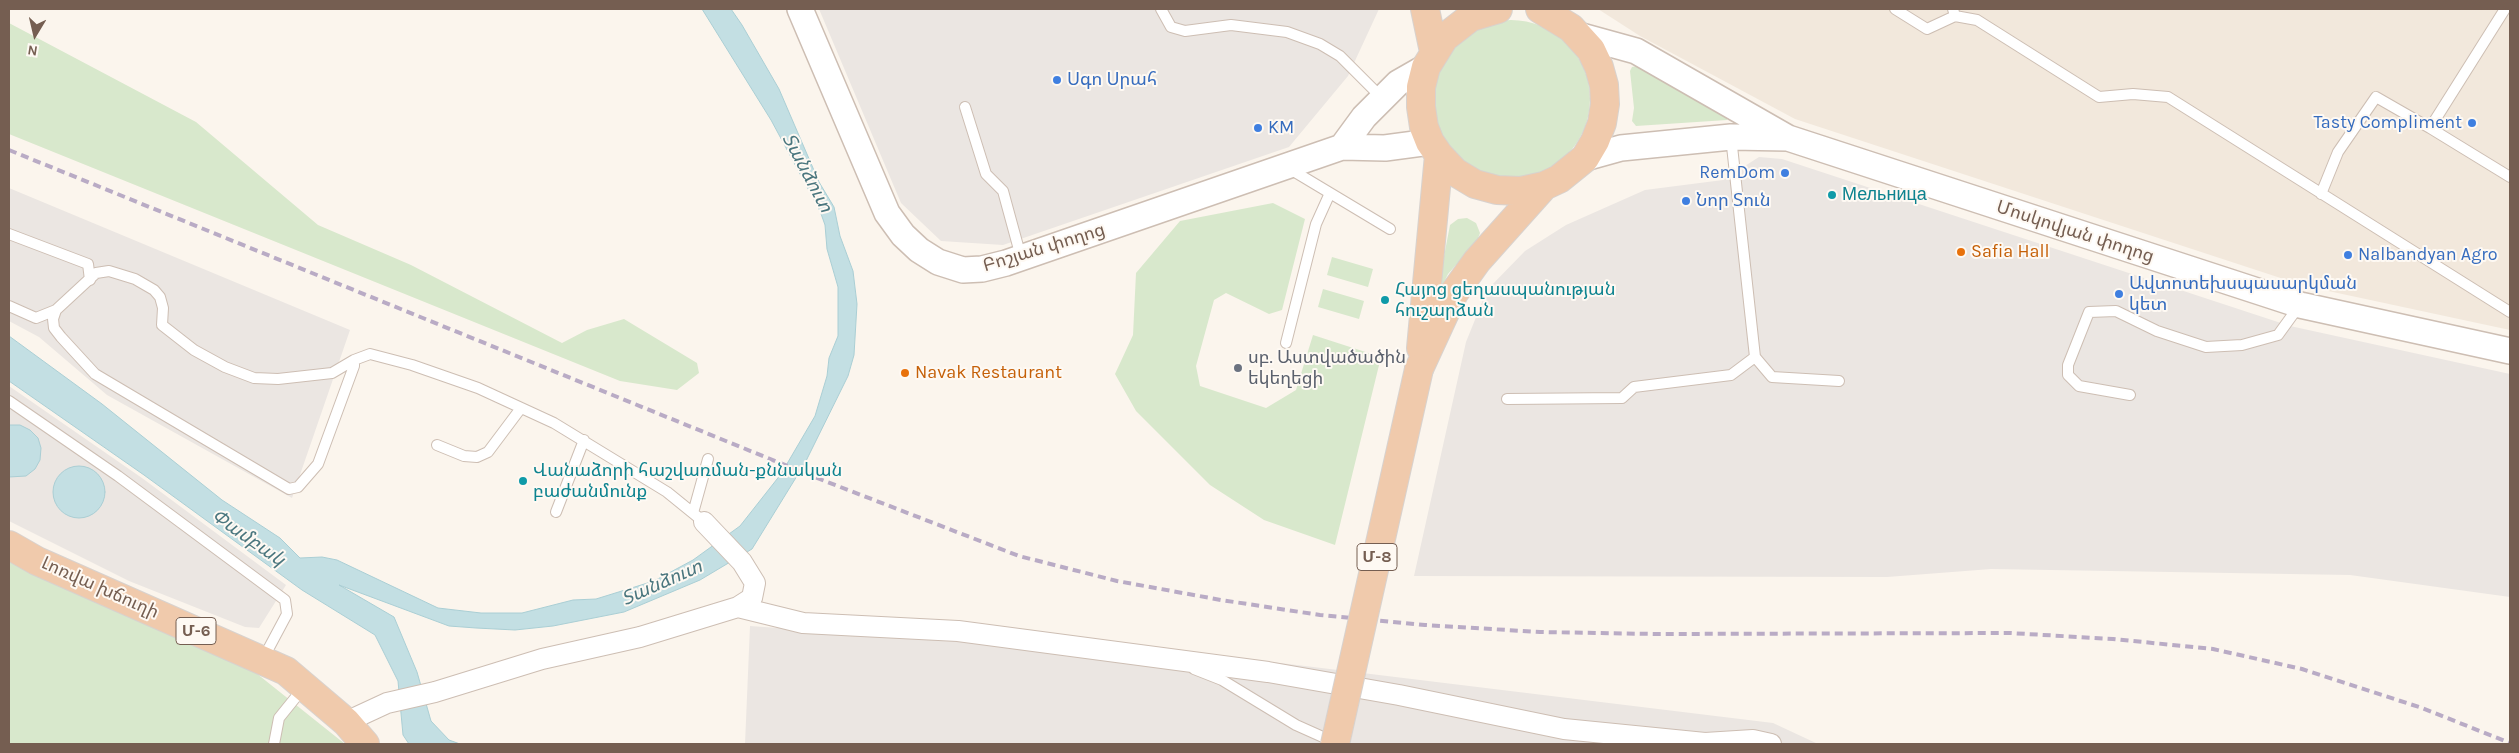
<!DOCTYPE html>
<meta charset="utf-8">
<style>
body{margin:0}
#map{position:relative;width:2519px;height:753px;overflow:hidden;background:#fbf5ed;font-family:Karla,sans-serif}
canvas{display:block}
.frame{position:absolute;inset:0;border:10px solid #755e51;pointer-events:none}
.north{position:absolute;left:10px;top:10px;width:50px;height:50px;-webkit-text-stroke:4px #fef9f3;paint-order:stroke;rotate:189deg;font-size:14px;font-weight:700;line-height:20px;text-align:center;color:#755e51}
.north::after{content:'';display:block;margin:auto;width:18px;height:22px;background:#755e51;clip-path:polygon(50% 0,100% 100%,50% 72%,0 100%)}
</style>
<div id="map">
<canvas width="2519" height="753"></canvas>
<div class="frame"></div>
<div class="north">N</div>
</div>
<script>
const ctx = document.querySelector('canvas').getContext('2d');
ctx.lineJoin = 'round';
function fill(path, color) {
  ctx.fillStyle = color;
  ctx.fill(path, 'evenodd');
}
function toPath(rows) {
  const path = new Path2D();
  for (const r of rows) {
    if (r.length === 3) {
      path.moveTo(r[0] + r[2], r[1]);
      path.arc(r[0], r[1], r[2], 0, 2 * Math.PI);
      continue;
    }
    path.moveTo(r[0], r[1]);
    for (let i = 2; i < r.length; i += 2) path.lineTo(r[i], r[i + 1]);
  }
  return path;
}
function strokePath(path, color, width, dash) {
  ctx.strokeStyle = color;
  ctx.lineWidth = width;
  ctx.lineCap = dash ? 'butt' : 'round';
  ctx.setLineDash(dash || []);
  ctx.stroke(path);
}
function drawText(font, color, halo, rows, align = 'center') {
  ctx.font = font + ' Karla,"Noto Sans Armenian",sans-serif';
  ctx.lineWidth = 4;
  ctx.setLineDash([]);
  ctx.textBaseline = 'middle';
  ctx.strokeStyle = halo;
  ctx.fillStyle = color;
  for (const [text, x, y, turn = 0] of rows) {
    ctx.save();
    ctx.translate(x, y);
    ctx.rotate((+turn || 0) * Math.PI / 180);
    ctx.textAlign = isNaN(turn) ? turn : align;
    if (halo) ctx.strokeText(text, 0, 0);
    ctx.fillText(text, 0, 0);
    ctx.restore();
  }
}
const residential = toPath([
 [1598,9,2510,9,2510,330,2305,286,1795,119,1640,36]
]);
const industrial = toPath([
 [819,9,1379,9,1348,76,1289,147,1003,245,941,241,901,203],
 [1759,157,1782,159,2290,326,2510,374,2510,597,2350,575,1991,569,1887,577,1414,576,1466,342,1487,290,1525,251,1566,225,1645,190,1723,180],
 [9,188,350,330,292,498,107,395,39,337,9,321],
 [9,386,142,478,286,585,259,628,245,627,129,581,9,521],
 [952,623,1773,723,1818,744,745,744,750,626,878,635]
]);
const green = toPath([
 [1511,99,79],
 [9,23,196,122,318,225,411,265,562,343,587,330,624,319,697,363,699,373,677,390,620,381,9,134],
 [1637,66,1726,115,1727,120,1636,126,1632,121,1634,108,1630,71,1632,67],
 [1273,203,1305,219,1282,310,1269,314,1226,293,1214,300,1196,366,1200,386,1266,408,1296,390,1313,335,1381,357,1335,545,1264,520,1210,485,1136,411,1115,374,1133,335,1136,273,1180,221],
 [1467,218,1476,223,1480,233,1477,241,1448,274,1436,298,1450,225,1458,219],
 [1332,257,1373,269,1368,287,1327,275],
 [1323,289,1364,301,1359,319,1318,307],
 [9,550,251,669,345,744,9,744]
]);
const water = toPath([
 [702,9,731,9,742,25,779,89,819,182,834,207,840,236,853,271,857,304,854,355,848,376,805,463,752,549,700,580,624,612,553,626,515,630,476,628,449,626,339,585,394,617,417,672,431,721,449,740,460,744,409,744,403,735,398,681,375,635,302,590,144,475,9,381,9,336,102,404,222,500,280,538,300,558,322,557,337,560,438,608,481,613,522,613,573,600,596,599,654,581,693,560,740,526,781,474,815,416,827,376,829,358,838,336,838,287,827,249,825,225,820,211,771,120,702,9],
 [9,425,20,425,30,430,38,438,41,448,40,460,35,469,26,476,9,477,9,425],
 [79,492,26]
]);
const service = toPath([
 [1161,9,1171,27,1185,31,1231,25,1287,32,1320,44,1340,56,1382,98],
 [1895,9,1927,29,1955,16],
 [1953,9,1955,16,1977,20,2099,97,2133,94,2168,97,2510,312],
 [965,107,986,174,1003,191,1021,257],
 [2430,128,2510,177],
 [1731,137,1755,357,1772,377,1839,381],
 [1290,169,1390,229],
 [2321,194,2338,152,2376,97,2430,128,2505,9],
 [9,234,88,264,90,280],
 [9,306,36,318,56,310],
 [1286,343,1316,224,1330,193],
 [354,360,354,366,318,464,298,487,289,489,95,374,61,337,54,328,53,319,56,310,96,273,109,271,135,279,154,290,160,297,163,308,162,325,194,350,225,367,254,378,278,379,332,373,354,360,370,354,412,365,478,388,554,423,667,492,704,522],
 [2130,395,2079,386,2068,375,2068,365,2089,312,2116,311,2157,331,2206,347,2242,345,2278,335,2299,306],
 [1507,399,1622,398,1634,387,1731,375,1755,357],
 [9,401,118,476,285,600,287,614,263,659],
 [437,445,464,456,477,457,488,452,521,408],
 [556,512,584,440],
 [693,513,708,459],
 [1194,669,1222,680,1296,725,1334,742],
 [274,744,279,718,304,687]
]);
const minor = toPath([
 [738,607,803,623,958,631,1268,672,1399,695,1564,729,1705,743,1753,740,1771,744],
 [346,722,387,703,435,692,542,659,640,637,738,607,752,598,755,583,742,562,704,522]
]);
const tertiary = toPath([
 [800,9,887,213,903,235,919,250,938,262,963,270,982,269,1006,263,1342,147,1385,148,1430,142],
 [1578,35,1636,51,1788,138,2300,305,2510,351],
 [1342,147,1364,117,1398,83,1426,67],
 [1585,158,1621,148,1731,137,1788,138]
]);
const trunk = toPath([
 [1425,9,1434,52],
 [1498,9,1471,17,1444,38,1426,67,1421,87,1421,107,1424,127,1430,142,1439,155,1455,172,1475,184,1497,190,1521,191,1544,186,1559,179,1585,158,1595,141,1602,123,1605,104,1604,85,1599,67,1591,50,1571,28,1540,9],
 [1421,348,1439,155],
 [1419,369,1454,293,1477,261,1544,186],
 [9,545,37,561,286,671,346,722,365,744]
]);
const rail = toPath([
 [9,150,817,478,1019,556,1117,581,1221,600,1320,615,1425,625,1540,632,1656,634,2010,633,2113,639,2213,649,2302,669,2422,708,2510,743]
]);
const trunkBridge = toPath([
 [1335,744,1419,369]
]);
const markers = [
 [1057,80,5,"#3f7fe0"],
 [2472,123,5,"#3f7fe0"],
 [1258,128,5,"#3f7fe0"],
 [1785,173,5,"#3f7fe0"],
 [1832,195,5,"#0f9aa8"],
 [1686,201,5,"#3f7fe0"],
 [1961,252,5,"#e8710a"],
 [2348,255,5,"#3f7fe0"],
 [2119,294,5,"#3f7fe0"],
 [1385,300,5,"#0f9aa8"],
 [1238,368,5,"#6b7280"],
 [905,373,5,"#e8710a"],
 [523,481,5,"#0f9aa8"]
];
const shields = [
 [1377,557,40],
 [196,631,40]
];
const shieldNames = [
 ["Մ-8",1377,557],
 ["Մ-6",196,631]
];
const shopNames = [
 ["Սգո Սրահ",1067,80],
 ["Tasty Compliment",2462,123,"right"],
 ["KM",1268,128],
 ["RemDom",1775,173,"right"],
 ["Նոր Տուն",1696,201],
 ["Nalbandyan Agro",2358,255],
 ["Ավտոտեխսպասարկման",2129,284],
 ["կետ",2129,305]
];
const cultureNames = [
 ["Мельница",1842,195],
 ["Հայոց ցեղասպանության",1395,290],
 ["հուշարձան",1395,311],
 ["Վանաձորի հաշվառման-քննական",533,471],
 ["բաժանմունք",533,492]
];
const streetNames = [
 ["Մոսկովյան փողոց",2075,232,18],
 ["Բոշյան փողոց",1044,248,-17],
 ["Լոռվա խճուղի",100,588,24]
];
const foodNames = [
 ["Safia Hall",1971,252],
 ["Navak Restaurant",915,373]
];
const worshipNames = [
 ["սբ. Աստվածածին",1248,358],
 ["եկեղեցի",1248,379]
];
const waterNames = [
 ["Տանձուտ",807,173,62],
 ["Փամբակ",248,538,35],
 ["Տանձուտ",662,583,-24]
];
fill(residential, '#f2e8dc');
fill(industrial, '#ebe6e2');
fill(green, '#d8e8cc');
fill(water, '#c3dfe3');
strokePath(water, '#aaced4', 1);
strokePath(service, '#cdbeb3', 12);
strokePath(minor, '#cdbeb3', 22);
strokePath(tertiary, '#cdbeb3', 28);
strokePath(trunk, '#d8d2ce', 30);
strokePath(service, '#fff', 10);
strokePath(minor, '#fff', 20);
strokePath(tertiary, '#fff', 25);
strokePath(trunk, '#f0caac', 28);
strokePath(rail, '#b9abc5', 4, [8, 5]);
strokePath(trunkBridge, '#d8d2ce', 30, []);
strokePath(trunkBridge, '#f0caac', 28);
for (const [x, y, r, color] of markers) {
  const dot = new Path2D();
  dot.arc(x, y, r, 0, 2 * Math.PI);
  ctx.fillStyle = color;
  ctx.fill(dot);
  strokePath(dot, '#fef9f3', 2);
}
for (const [x, y, w] of shields) {
  const box = new Path2D();
  box.roundRect(x - w / 2, y - 13.5, w, 27, 4);
  ctx.fillStyle = '#fef9f3';
  ctx.fill(box);
  strokePath(box, '#755e51', 1);
}
drawText('bold 16px', '#755e51', null, shieldNames);
drawText('18px', '#366cbe', '#fef9f3', shopNames, 'left');
drawText('18px', '#0d838f', '#fef9f3', cultureNames, 'left');
drawText('18px', '#755e51', '#fef9f3', streetNames);
drawText('18px', '#c56008', '#fef9f3', foodNames, 'left');
drawText('18px', '#5b616d', '#fef9f3', worshipNames, 'left');
drawText('italic 19px', '#4a767e', '#fef9f3', waterNames);
</script>
